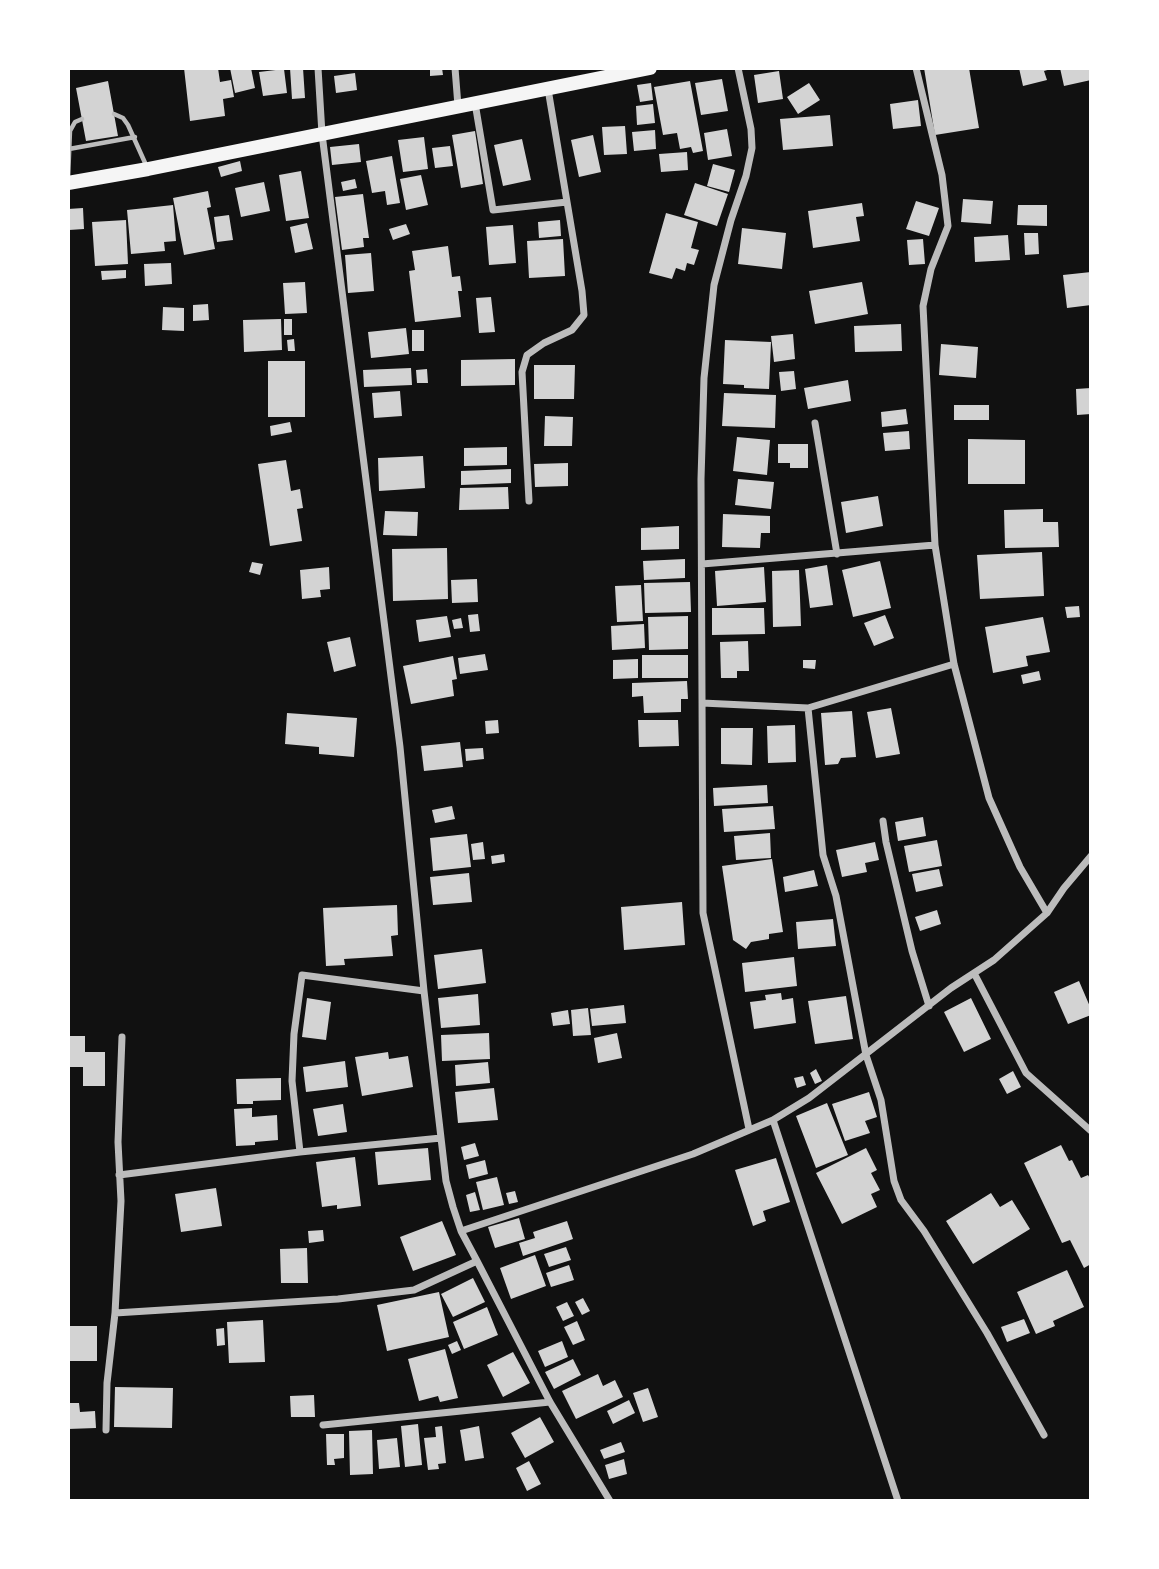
<!DOCTYPE html>
<style>
body{margin:0}
#map{position:relative;width:1159px;height:1569px;overflow:hidden;background:#111;font-family:Poppins,sans-serif}
canvas{display:block}
.frame{position:absolute;inset:0;border:70px solid #fff;pointer-events:none}
</style>
<div id="map">
<canvas width="1159" height="1569"></canvas>
<div class="frame"></div>
</div>
<script>
const ctx = document.querySelector('canvas').getContext('2d');
ctx.lineJoin = 'round';
function fill(path, color) {
  ctx.fillStyle = color;
  ctx.fill(path, 'evenodd');
}
function toPath(rows) {
  const path = new Path2D();
  for (const r of rows) {
    path.moveTo(r[0], r[1]);
    for (let i = 2; i < r.length; i += 2) path.lineTo(r[i], r[i + 1]);
  }
  return path;
}
function strokePath(path, color, width, dash) {
  ctx.strokeStyle = color;
  ctx.lineWidth = width;
  ctx.lineCap = dash ? 'butt' : 'round';
  ctx.setLineDash(dash || []);
  ctx.stroke(path);
}
const building = toPath([
 [184,68,218,68,220,82,231,80,234,97,223,99,225,116,190,121],
 [230,68,251,68,255,88,235,93],
 [290,68,303,68,305,98,292,99],
 [430,68,442,68,443,75,430,76],
 [924,68,969,68,979,128,935,135],
 [1019,68,1051,68,1051,69,1044,71,1047,80,1023,86],
 [1060,68,1091,68,1091,80,1064,86],
 [284,69,287,93,263,96,259,72],
 [779,71,783,99,758,103,754,75],
 [355,73,357,90,336,93,334,76],
 [722,79,728,111,701,115,695,83],
 [108,81,118,136,86,141,76,88],
 [690,81,703,151,693,153,691,147,680,149,677,133,663,135,654,87],
 [651,83,653,100,640,102,637,85],
 [809,83,820,100,798,114,787,97],
 [918,100,921,126,893,129,890,104],
 [653,104,655,123,637,125,636,106],
 [830,115,833,146,783,150,780,119],
 [625,126,627,154,604,155,602,127],
 [727,129,732,156,708,160,704,133],
 [655,130,656,149,634,151,632,132],
 [475,131,483,184,461,188,452,135],
 [593,135,601,172,579,177,571,140],
 [424,137,428,169,403,172,398,140],
 [522,139,531,180,503,186,494,145],
 [359,144,361,162,332,165,330,147],
 [450,146,453,166,435,168,432,148],
 [687,152,688,170,661,172,659,154],
 [392,156,400,203,387,205,385,191,372,193,366,161],
 [240,161,242,171,221,177,218,167],
 [713,164,735,170,729,192,707,186],
 [301,171,309,218,286,221,279,175],
 [421,175,428,205,406,210,400,179],
 [355,179,357,188,343,191,341,182],
 [264,182,270,211,241,217,235,188],
 [695,183,728,194,717,226,684,215],
 [208,191,211,207,207,208,215,249,184,255,173,198],
 [363,194,369,238,363,238,364,247,342,250,335,197],
 [963,199,993,201,991,224,961,222],
 [916,201,939,208,929,236,906,229],
 [862,203,864,216,856,217,860,241,813,248,808,211],
 [173,205,176,241,164,242,165,251,131,254,127,210],
 [1018,205,1047,205,1047,226,1017,225],
 [83,208,84,229,69,230,68,209],
 [666,213,698,222,691,248,699,250,694,265,687,263,685,271,676,268,672,279,649,273],
 [229,215,233,240,217,242,214,217],
 [126,220,128,264,95,266,92,222],
 [560,220,561,236,539,238,538,222],
 [307,223,313,249,295,253,290,227],
 [406,224,410,234,393,240,389,229],
 [513,225,516,263,489,265,486,227],
 [742,228,786,233,782,269,738,264],
 [1024,233,1038,233,1039,254,1025,255],
 [1008,235,1010,260,975,262,974,237],
 [563,239,565,276,529,278,527,241],
 [923,239,925,264,909,265,907,240],
 [448,246,452,277,460,276,462,291,458,291,461,317,415,322,409,271,415,270,412,251],
 [371,253,374,291,348,293,345,255],
 [171,263,172,284,145,286,144,264],
 [126,270,126,278,102,280,101,271],
 [1091,272,1091,305,1067,308,1063,275],
 [305,282,307,313,285,314,283,283],
 [862,282,868,314,815,324,809,291],
 [491,297,495,332,479,333,476,298],
 [208,304,209,320,193,321,193,305],
 [163,307,184,308,184,331,162,330],
 [281,319,282,350,244,352,243,320],
 [284,319,292,319,292,335,284,335],
 [901,324,902,351,855,352,854,326],
 [406,328,409,354,371,358,368,332],
 [412,330,424,330,424,351,412,351],
 [793,334,795,359,774,362,771,336],
 [294,339,295,351,288,351,287,340],
 [725,340,771,342,769,389,744,388,744,385,723,384],
 [941,344,978,347,976,378,939,375],
 [515,359,515,385,461,386,461,360],
 [268,361,305,361,305,417,268,417],
 [534,365,575,365,574,399,534,399],
 [411,368,412,385,364,387,363,370],
 [427,369,428,383,417,383,416,370],
 [794,371,796,389,781,391,779,372],
 [848,380,851,401,808,409,804,388],
 [1091,388,1091,414,1077,415,1076,389],
 [400,391,402,416,374,418,372,393],
 [724,393,776,395,775,428,722,426],
 [954,405,989,405,989,420,954,420],
 [906,409,908,424,882,427,881,412],
 [545,416,573,417,572,446,544,446],
 [290,422,292,432,271,436,270,426],
 [909,431,910,449,885,451,883,433],
 [737,437,770,440,767,475,733,471],
 [968,439,1025,440,1025,484,968,484],
 [778,444,808,444,808,468,790,468,790,463,778,463],
 [507,447,507,465,464,466,464,448],
 [423,456,425,488,379,491,378,458],
 [286,460,291,491,300,489,303,508,297,509,302,541,270,546,258,464],
 [568,463,568,486,535,487,534,464],
 [511,469,511,483,461,485,461,471],
 [738,479,774,482,771,509,735,505],
 [508,487,509,509,459,510,460,488],
 [878,496,883,526,846,533,841,502],
 [1043,509,1043,522,1058,522,1059,547,1005,548,1004,510],
 [385,511,418,512,417,536,383,535],
 [723,514,770,516,770,533,761,533,760,548,722,547],
 [679,526,679,549,641,550,641,528],
 [447,548,448,599,393,601,392,549],
 [1042,552,1044,596,980,599,977,555],
 [685,559,685,578,644,580,643,561],
 [880,561,891,608,853,617,842,570],
 [252,562,263,564,260,575,249,572],
 [827,565,833,605,810,608,805,569],
 [329,567,330,589,320,590,321,597,302,599,300,570],
 [764,567,766,602,717,606,715,571],
 [799,570,801,626,773,627,772,571],
 [477,579,478,602,452,603,451,580],
 [690,582,691,612,645,613,644,583],
 [641,585,643,621,617,622,615,586],
 [1079,606,1080,617,1067,618,1065,607],
 [712,608,764,608,765,634,712,635],
 [478,614,480,631,470,632,468,615],
 [885,615,894,638,874,646,864,623],
 [447,616,451,637,419,642,416,620],
 [688,616,688,649,649,650,648,617],
 [1043,617,1050,652,1026,656,1028,666,993,673,985,627],
 [461,618,463,628,454,629,452,620],
 [644,624,645,648,612,650,611,626],
 [350,637,356,666,334,672,327,642],
 [748,641,749,671,737,671,737,678,721,678,720,642],
 [485,654,488,670,460,674,458,658],
 [642,655,688,655,688,678,642,678],
 [453,656,457,679,452,680,454,696,411,704,403,666],
 [638,659,638,678,613,679,613,660],
 [803,660,816,660,815,669,803,668],
 [1039,671,1041,680,1023,684,1021,675],
 [687,681,688,699,681,699,681,712,644,713,643,696,632,697,632,683],
 [891,708,900,754,876,758,867,712],
 [852,711,856,757,841,758,838,764,825,765,821,713],
 [287,713,357,718,354,757,319,754,319,747,285,744],
 [498,720,499,733,486,734,485,721],
 [638,720,678,720,679,746,639,747],
 [795,725,796,762,768,763,767,726],
 [721,728,753,728,752,765,721,764],
 [460,742,463,767,424,771,421,746],
 [483,748,484,759,466,761,465,749],
 [767,785,768,803,714,806,713,788],
 [452,806,455,819,435,823,432,810],
 [773,806,775,829,724,832,722,809],
 [923,817,926,836,898,841,895,822],
 [770,833,771,858,736,860,734,836],
 [467,834,471,867,433,871,430,838],
 [937,840,942,866,909,872,904,846],
 [483,842,485,859,473,860,471,844],
 [875,842,879,860,865,863,867,872,842,877,836,850],
 [504,854,505,862,492,864,491,856],
 [772,859,783,932,769,934,769,939,751,942,746,949,733,940,722,866],
 [939,869,943,886,916,892,912,874],
 [814,870,818,886,785,892,783,877],
 [469,873,472,902,433,905,430,877],
 [682,902,685,945,624,950,621,907],
 [397,905,398,935,391,936,393,956,344,959,345,965,326,966,323,908],
 [937,910,941,924,920,931,915,917],
 [833,919,836,946,798,949,796,922],
 [482,949,486,983,438,989,434,955],
 [794,957,797,986,745,992,742,963],
 [1079,981,1091,1009,1091,1015,1068,1024,1054,992],
 [781,993,782,1000,793,998,796,1023,754,1029,750,1002,766,1000,765,995],
 [478,994,480,1025,441,1028,438,998],
 [846,996,853,1039,815,1044,808,1001],
 [307,998,331,1002,326,1040,302,1037],
 [971,998,991,1039,964,1052,944,1012],
 [624,1005,626,1023,592,1026,590,1009],
 [588,1008,591,1035,573,1036,571,1010],
 [568,1010,570,1024,553,1026,551,1013],
 [489,1033,490,1059,442,1061,441,1035],
 [617,1033,622,1058,598,1063,594,1038],
 [68,1036,85,1036,85,1052,105,1052,105,1086,83,1086,83,1067,68,1067],
 [388,1052,389,1059,408,1056,413,1087,362,1096,355,1057],
 [345,1061,348,1087,306,1092,303,1067],
 [488,1062,490,1083,456,1086,455,1065],
 [816,1069,822,1081,815,1084,810,1073],
 [1013,1071,1021,1087,1007,1094,999,1079],
 [803,1076,806,1085,797,1088,794,1078],
 [281,1078,281,1100,253,1101,253,1104,237,1104,236,1079],
 [494,1088,498,1120,458,1123,455,1092],
 [869,1092,877,1117,865,1121,870,1133,845,1141,832,1104],
 [827,1103,848,1155,816,1168,796,1116],
 [343,1104,347,1132,318,1136,313,1109],
 [252,1108,252,1117,277,1115,278,1140,255,1142,255,1145,236,1146,234,1109],
 [475,1143,479,1156,464,1160,461,1147],
 [1061,1145,1069,1161,1072,1160,1081,1178,1088,1175,1091,1180,1091,1264,1084,1268,1070,1240,1062,1243,1024,1163],
 [428,1148,431,1180,378,1185,375,1152],
 [866,1148,877,1170,871,1173,880,1190,871,1194,877,1207,842,1224,816,1173],
 [355,1157,361,1206,337,1209,337,1205,322,1207,316,1162],
 [776,1158,790,1202,763,1211,766,1221,753,1226,735,1170],
 [485,1160,488,1174,469,1179,466,1165],
 [497,1177,504,1205,483,1210,476,1182],
 [216,1188,222,1226,181,1232,175,1194],
 [515,1191,518,1202,509,1204,506,1193],
 [475,1192,480,1210,470,1212,466,1195],
 [991,1193,1000,1207,1012,1200,1030,1229,973,1264,946,1221],
 [519,1218,525,1239,495,1248,488,1227],
 [442,1221,456,1255,413,1271,400,1237],
 [567,1221,573,1239,523,1256,519,1243,535,1238,533,1232],
 [323,1230,324,1241,309,1243,308,1231],
 [566,1247,571,1260,549,1267,544,1254],
 [307,1248,308,1283,281,1283,280,1249],
 [535,1255,546,1286,511,1299,500,1268],
 [569,1265,574,1280,551,1287,546,1273],
 [1067,1270,1084,1307,1053,1321,1055,1326,1036,1334,1017,1292],
 [473,1278,485,1302,453,1317,441,1294],
 [439,1292,449,1337,387,1351,377,1305],
 [583,1298,590,1311,582,1315,575,1302],
 [567,1302,574,1316,563,1321,556,1307],
 [487,1307,498,1335,464,1349,453,1322],
 [1024,1319,1030,1333,1007,1342,1001,1327],
 [263,1320,265,1362,229,1363,227,1322],
 [577,1321,585,1340,573,1345,564,1327],
 [68,1326,97,1326,97,1361,68,1361],
 [224,1328,225,1345,217,1346,216,1329],
 [457,1341,461,1350,452,1354,448,1345],
 [562,1341,568,1357,545,1367,538,1351],
 [445,1349,458,1398,440,1402,438,1396,419,1401,408,1359],
 [513,1352,530,1383,503,1397,487,1365],
 [573,1359,581,1375,554,1389,545,1372],
 [598,1374,603,1386,615,1380,623,1397,576,1419,562,1391],
 [115,1387,173,1388,172,1428,114,1427],
 [648,1388,658,1417,643,1422,633,1393],
 [314,1395,315,1417,291,1417,290,1396],
 [629,1400,635,1413,613,1424,607,1411],
 [68,1403,79,1403,80,1412,95,1411,96,1428,68,1429],
 [540,1417,554,1442,525,1458,511,1433],
 [418,1424,422,1465,405,1467,401,1426],
 [442,1426,446,1463,438,1464,439,1469,428,1470,424,1438,436,1437,435,1427],
 [479,1426,484,1458,465,1461,460,1430],
 [372,1430,373,1474,350,1475,349,1431],
 [326,1434,344,1434,344,1458,334,1459,335,1465,327,1465],
 [397,1438,400,1467,379,1469,377,1440],
 [621,1442,625,1452,604,1459,600,1450],
 [624,1459,627,1474,609,1479,605,1465],
 [529,1461,541,1484,527,1491,516,1468]
]);
const service = toPath([
 [114,114,123,118,128,125,146,165],
 [69,149,135,137],
 [68,179,70,131,75,122,82,119]
]);
const minor = toPath([
 [318,68,322,134,400,747,424,991,446,1181,453,1207,461,1231,477,1261,550,1402,610,1501],
 [455,68,458,106],
 [738,68,751,129,752,148,746,176,731,220,714,285,704,378,701,479,703,913,749,1129],
 [916,68,942,175,948,226,931,269,923,306,935,545,954,664,989,798,1020,867,1047,913],
 [475,103,493,210,567,202],
 [815,423,837,554],
 [529,501,522,372,527,355,544,343,572,330,584,315,582,291,548,89],
 [702,564,935,545],
 [954,664,808,708,823,855,836,896,866,1055,881,1100,894,1181,901,1200,924,1231,987,1333,1044,1435],
 [702,703,808,708],
 [883,821,886,842,912,951,929,1006],
 [974,973,1026,1073,1091,1131],
 [773,1120,898,1501],
 [300,1152,292,1081,294,1034,302,975,424,991],
 [119,1175,300,1152,441,1138],
 [461,1231,693,1154,773,1120,809,1098,951,988,994,960,1047,913,1064,888,1091,856],
 [115,1313,338,1299,414,1290,477,1261],
 [323,1425,550,1402],
 [106,1430,107,1383,115,1313,121,1201,118,1142,122,1037]
]);
const primary = toPath([
 [68,183,148,169,650,68]
]);
fill(building, '#d3d3d3');
strokePath(service, '#bcbcbc', 4.5);
strokePath(minor, '#bcbcbc', 7);
strokePath(primary, '#f5f5f5', 14);
</script>
